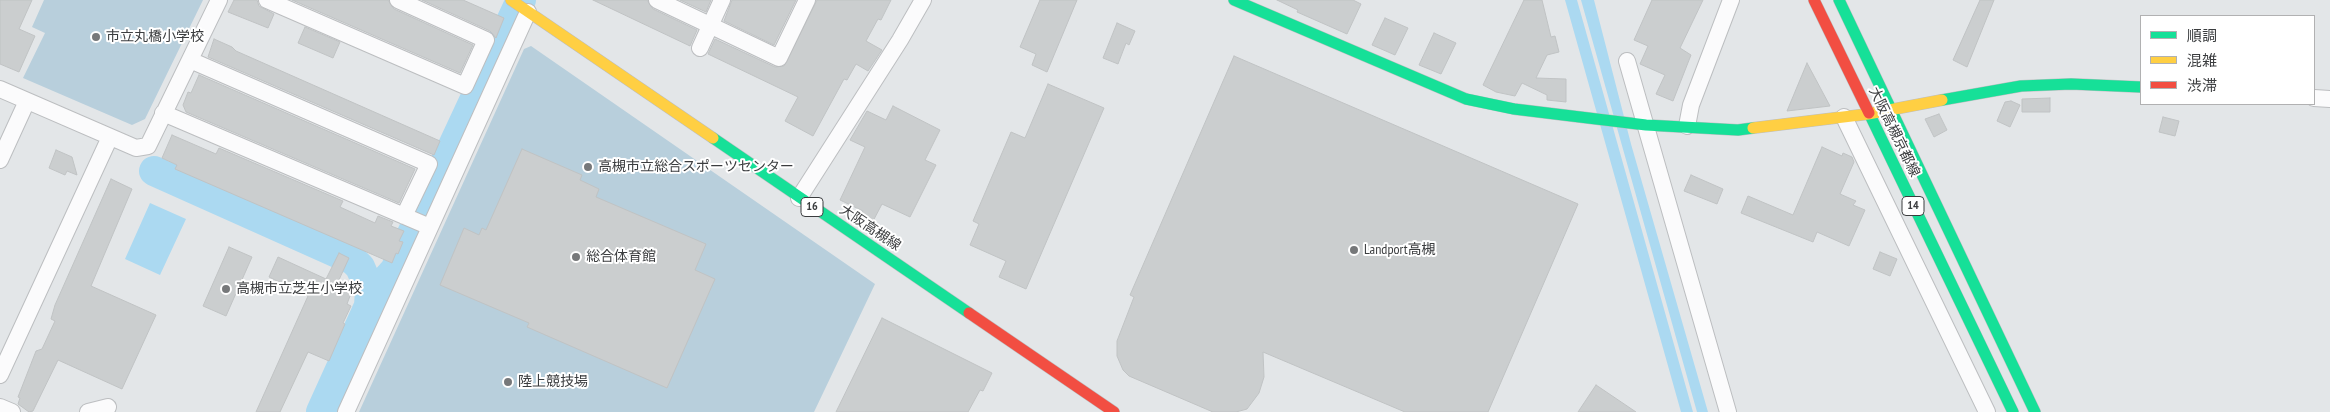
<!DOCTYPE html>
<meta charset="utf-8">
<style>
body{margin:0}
#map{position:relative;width:2330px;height:412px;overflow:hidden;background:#e3e6e8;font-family:"PT Sans Narrow","Noto Sans JP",sans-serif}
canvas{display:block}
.legend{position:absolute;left:2140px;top:15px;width:175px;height:90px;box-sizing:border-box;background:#fff;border:1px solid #b1b1b2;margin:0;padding:6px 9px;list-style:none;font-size:15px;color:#3b3d3f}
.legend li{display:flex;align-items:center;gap:10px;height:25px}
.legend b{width:25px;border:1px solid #b1b1b2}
</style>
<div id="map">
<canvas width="2330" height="412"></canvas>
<ul class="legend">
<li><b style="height:6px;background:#16e098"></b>順調</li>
<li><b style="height:6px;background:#ffcf43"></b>混雑</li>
<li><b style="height:6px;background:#f24e42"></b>渋滞</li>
</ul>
</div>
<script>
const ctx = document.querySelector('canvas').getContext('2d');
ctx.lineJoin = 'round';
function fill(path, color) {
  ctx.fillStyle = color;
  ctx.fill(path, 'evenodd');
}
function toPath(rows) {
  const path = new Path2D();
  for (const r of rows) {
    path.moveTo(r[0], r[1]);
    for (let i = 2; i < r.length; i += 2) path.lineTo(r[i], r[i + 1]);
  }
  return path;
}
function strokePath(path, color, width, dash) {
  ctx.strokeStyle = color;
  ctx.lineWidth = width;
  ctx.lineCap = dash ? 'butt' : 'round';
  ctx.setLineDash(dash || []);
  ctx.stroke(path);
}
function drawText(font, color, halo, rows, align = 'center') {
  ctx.font = font + ' "PT Sans Narrow","Noto Sans JP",sans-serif';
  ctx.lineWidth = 4;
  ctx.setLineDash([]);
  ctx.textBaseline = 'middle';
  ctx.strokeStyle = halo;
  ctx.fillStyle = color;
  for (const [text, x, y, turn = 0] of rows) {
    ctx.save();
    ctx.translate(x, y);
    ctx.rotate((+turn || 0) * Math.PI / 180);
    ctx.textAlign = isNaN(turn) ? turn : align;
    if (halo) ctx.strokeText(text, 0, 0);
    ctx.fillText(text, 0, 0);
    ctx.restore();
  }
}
const green = toPath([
 [44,0,203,0,145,119,132,125,23,78,45,33,32,27],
 [531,46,875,284,814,412,359,412,524,49]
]);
const water = toPath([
 [1565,0,1577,0,1693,412,1681,412],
 [1581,0,1594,0,1631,144,1708,412,1697,412],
 [150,203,186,219,160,275,125,259]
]);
const river = toPath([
 [154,171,353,260,360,267,370,290,369,306,321,412],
 [369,306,377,290,395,270,521,0]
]);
const building = toPath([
 [0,0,32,0,19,29,35,36,19,72,0,64,0,0],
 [234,0,257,0,259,6,274,14,268,28,228,12,234,0],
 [292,0,388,0,394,9,473,45,460,73,292,0],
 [422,0,463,0,504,18,496,38,490,31,422,0],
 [593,0,647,0,653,9,697,30,690,46,593,0],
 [680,0,711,0,706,12,680,0],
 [732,0,796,0,774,45,724,21,732,0],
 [817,0,891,0,881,20,878,19,866,41,882,50,868,71,856,64,847,80,844,79,813,136,785,121,798,97,708,54,715,39,775,67,784,66,817,0],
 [1040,0,1077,0,1047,72,1032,65,1036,54,1020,47,1040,0],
 [1277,0,1353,0,1361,4,1347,34,1297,12,1298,10,1277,0],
 [1524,0,1542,0,1551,37,1555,36,1559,52,1547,55,1536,78,1566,79,1566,102,1547,100,1547,95,1522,83,1515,96,1496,92,1483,85,1524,0],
 [1652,0,1703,0,1680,48,1691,55,1673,101,1656,94,1665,75,1640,64,1648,46,1634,40,1652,0],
 [1980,0,1994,0,1967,67,1953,60,1980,0],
 [1385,18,1408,28,1395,55,1372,45,1385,18],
 [1117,23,1135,31,1129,45,1126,43,1118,64,1103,58,1117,23],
 [305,27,340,42,333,58,298,43,305,27],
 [1434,33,1456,43,1441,74,1419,65,1434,33],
 [214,39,232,47,236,51,440,141,434,155,208,57,214,39],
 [1234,56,1578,204,1488,412,1405,412,1263,352,1264,377,1259,393,1247,409,1236,412,1213,412,1129,376,1123,370,1117,356,1117,341,1134,297,1130,295,1234,56],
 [1807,63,1830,106,1787,111,1807,63],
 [199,75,415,169,399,203,186,112,183,105,188,92,191,93,199,75],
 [1048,84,1104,108,1026,289,999,277,1006,261,970,245,979,224,973,221,1011,132,1025,138,1048,84],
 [2050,98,2050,112,2022,112,2022,99,2050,98],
 [2011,101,2020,105,2010,127,1997,121,2005,102,2011,101],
 [893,106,940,130,925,160,936,165,910,217,882,204,872,223,860,216,863,211,840,200,865,147,850,140,867,111,886,120,893,106],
 [1939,114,1947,130,1934,137,1925,119,1939,114],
 [2163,117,2179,121,2175,136,2159,132,2163,117],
 [172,135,216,154,219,148,343,201,340,207,375,223,378,216,393,222,391,226,404,231,399,241,403,242,398,254,396,253,392,263,175,169,177,165,162,158,172,135],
 [1822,147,1842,156,1843,153,1852,157,1854,162,1840,194,1856,201,1853,205,1865,210,1849,246,1817,232,1813,242,1741,213,1748,196,1793,215,1822,147],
 [522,149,582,175,580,180,599,189,596,197,706,244,695,270,715,279,667,388,527,327,529,323,440,285,464,228,479,235,482,228,486,230,522,149],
 [56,150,72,157,77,175,67,171,65,175,49,168,56,150],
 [1691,175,1723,189,1717,204,1684,191,1691,175],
 [111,179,132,189,91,286,156,315,122,389,58,360,33,411,29,412,18,404,20,398,18,397,36,351,42,349,55,321,51,319,55,305,111,179],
 [229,247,252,257,226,316,203,306,229,247],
 [1880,252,1897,259,1890,276,1873,269,1880,252],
 [339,253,349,258,338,282,353,288,347,304,351,306,343,323,345,324,329,361,308,352,280,412,256,412,308,296,269,277,278,257,326,279,339,253],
 [882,318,992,373,983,391,980,390,968,412,836,412,882,318],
 [1596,385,1636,412,1578,412,1596,385]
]);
const street = toPath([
 [267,0,465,86,486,40,398,0],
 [657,0,779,58,807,0],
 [700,48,722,0],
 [190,60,429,164,404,216],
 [1627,61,1728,412],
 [0,89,136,148,148,146,219,0],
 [2314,98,2330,99],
 [163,113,430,227],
 [1844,117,1987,412],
 [1687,126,1691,105,1731,0],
 [0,160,27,101],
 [799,198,900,40,923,0],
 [0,375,110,137],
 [0,407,12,412],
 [88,412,108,407],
 [346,412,528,12]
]);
const fast = toPath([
 [1234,0,1466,99,1514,109,1646,125,1738,130,1753,128],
 [1839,0,2035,412],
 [1942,100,2021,86,2071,84,2141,87],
 [1869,113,2013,412],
 [713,138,969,313]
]);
const slow = toPath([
 [511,0,713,138],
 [1753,128,1868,114,1942,100]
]);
const jam = toPath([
 [1814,0,1869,113],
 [969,313,1114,412]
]);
const markers = [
 [96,37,5,"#76787a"],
 [588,167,5,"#76787a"],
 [1354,250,5,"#76787a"],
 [576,257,5,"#76787a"],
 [226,289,5,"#76787a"],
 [508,382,5,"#76787a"]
];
const shields = [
 [1913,206,22],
 [812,207,22]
];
const shieldNames = [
 ["14",1913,206],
 ["16",812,207]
];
const poiNames = [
 ["市立丸橋小学校",106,37],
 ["高槻市立総合スポーツセンター",598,167],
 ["Landport高槻",1364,250],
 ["総合体育館",586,257],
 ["高槻市立芝生小学校",236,289],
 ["陸上競技場",518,382]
];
const streetNames = [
 ["大阪高槻京都線",1894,132,64],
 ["大阪高槻線",870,228,34]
];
fill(green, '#b8cfdc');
fill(water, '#abd9f1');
strokePath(river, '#abd9f1', 30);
fill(building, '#cbcecf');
strokePath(building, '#c0c3c4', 1);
strokePath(street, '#bcbec0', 18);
strokePath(fast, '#bcbec0', 12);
strokePath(slow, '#bcbec0', 12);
strokePath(jam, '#bcbec0', 12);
strokePath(street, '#fbfbfc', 16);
strokePath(fast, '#16e098', 11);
strokePath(slow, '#ffcf43', 11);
strokePath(jam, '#f24e42', 11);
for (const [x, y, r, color] of markers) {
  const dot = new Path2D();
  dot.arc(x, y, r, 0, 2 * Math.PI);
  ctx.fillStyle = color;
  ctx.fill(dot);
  strokePath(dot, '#fff', 2);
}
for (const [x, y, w] of shields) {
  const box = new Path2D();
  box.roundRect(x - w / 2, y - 9.5, w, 19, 4);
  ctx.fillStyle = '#fff';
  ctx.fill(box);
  strokePath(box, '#3b3d3f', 1);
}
drawText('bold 12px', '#3b3d3f', null, shieldNames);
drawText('14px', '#3b3d3f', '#fff', poiNames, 'left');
drawText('14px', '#3b3d3f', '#fff', streetNames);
</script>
